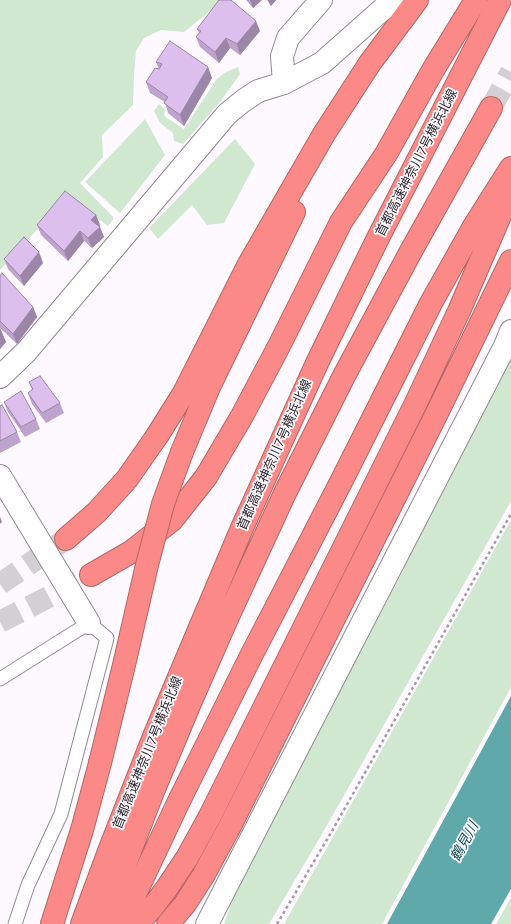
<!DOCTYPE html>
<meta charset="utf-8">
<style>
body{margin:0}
canvas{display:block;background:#fef9ff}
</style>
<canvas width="511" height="924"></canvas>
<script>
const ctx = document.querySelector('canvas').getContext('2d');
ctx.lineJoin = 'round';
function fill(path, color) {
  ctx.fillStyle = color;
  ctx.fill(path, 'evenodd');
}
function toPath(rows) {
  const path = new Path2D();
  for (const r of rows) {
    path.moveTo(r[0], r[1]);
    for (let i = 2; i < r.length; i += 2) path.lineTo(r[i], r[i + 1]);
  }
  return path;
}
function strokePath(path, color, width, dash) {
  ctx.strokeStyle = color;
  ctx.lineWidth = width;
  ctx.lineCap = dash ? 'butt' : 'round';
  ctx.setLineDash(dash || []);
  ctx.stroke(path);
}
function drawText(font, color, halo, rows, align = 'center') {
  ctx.font = font + ' "Space Grotesk","Noto Sans JP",sans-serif';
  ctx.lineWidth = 3.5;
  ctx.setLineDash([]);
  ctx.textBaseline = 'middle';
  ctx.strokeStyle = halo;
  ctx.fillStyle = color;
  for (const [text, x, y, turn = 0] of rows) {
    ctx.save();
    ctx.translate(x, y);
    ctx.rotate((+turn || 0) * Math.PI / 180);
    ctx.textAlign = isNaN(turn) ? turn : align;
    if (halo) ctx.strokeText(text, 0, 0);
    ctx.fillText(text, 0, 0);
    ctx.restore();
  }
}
const green = toPath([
 [0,0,224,0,184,32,161,30,144,38,136,51,134,75,133,105,102,135,103,157,80,183,114,218,108,226,68,196,0,270],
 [238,67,240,74,220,102,183,144,174,141,173,133,160,123,154,111,159,104,165,109,164,116,184,129,216,80,224,73],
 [145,119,165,155,120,213,85,182],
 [235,139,255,164,224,223,207,225,192,205,158,239,149,228],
 [511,343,511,501,322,834,269,924,224,924,240,877,403,571,411,543],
 [511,520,511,687,382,924,284,924],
 [511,898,511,924,496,924]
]);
const water = toPath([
 [511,696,511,889,491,924,387,924]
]);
const highwayTunnel = toPath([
 [491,108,511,72],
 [0,584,66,539],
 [0,622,91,575]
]);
const path = toPath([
 [277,924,332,831,511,514]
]);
const lane = toPath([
 [0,679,89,623,107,638,61,814,28,885,15,924]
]);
const street = toPath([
 [284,83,282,56,288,38,321,0],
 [0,377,26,352,227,114,243,101,258,91,284,83,322,63,393,0],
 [0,476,89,623],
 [207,924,505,346,511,331]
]);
const highway = toPath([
 [182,452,209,387,294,212],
 [66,539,97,512,127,479,157,436,184,393,249,264,324,134,370,63,417,0],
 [91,575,131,552,172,520,206,477,242,416,279,346,341,222,386,154,433,70,476,0],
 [52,924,82,830,100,763],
 [82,924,111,846,155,734,242,528,318,361,377,240,500,0],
 [102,924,154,789,190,703,226,621,285,493,345,374,410,253,491,108],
 [121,924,180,799,251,656,341,482,431,303,473,228,511,168],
 [137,924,152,908,167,888,187,858,209,818,415,405,459,311,511,190],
 [168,924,185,904,203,876,229,828,437,413,511,261]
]);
const highwayBridge = toPath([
 [100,763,124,665,147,565,163,504,182,452]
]);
const wall = toPath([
 [246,0,262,0,253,8],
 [267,0,276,0,271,6],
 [197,29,260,31,240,55,230,48,219,63,200,47,196,37,199,33],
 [156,62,212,78,184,126,168,113,165,102,150,93,146,82,159,69],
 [96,215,100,225,99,226,104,237,92,248,84,241,68,261,41,235,37,225],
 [4,259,43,263,24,286,8,269],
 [0,276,33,307,37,317,17,344,0,328,6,342,0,349],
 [29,382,60,403,64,413,46,423,32,404,28,393,32,390],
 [4,402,36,419,40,429,25,437,8,412],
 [0,406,17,432,21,442,0,453]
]);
const shadedWall = toPath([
 [250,0,262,0,253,8],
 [268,0,276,0,271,6],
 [256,21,260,31,240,55,237,44],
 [226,38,230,48,219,63,215,52],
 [208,67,212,78,184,126,180,115],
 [96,215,100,225,95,230,91,220],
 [100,227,104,237,92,248,88,238],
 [80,231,84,241,68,261,64,251],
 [39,252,43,263,24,286,20,276],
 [33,307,37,317,17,344,13,334],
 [0,328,6,342,0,349],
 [0,517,2,522,0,524]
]);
const building = toPath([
 [219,0,231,0,256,21,237,44,226,38,215,52,196,37,201,31,197,29,219,0],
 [170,41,208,67,180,115,164,103,168,97,146,82,155,68,159,69,162,64,156,62,170,41],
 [65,191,96,215,91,220,100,227,88,238,80,231,64,251,37,225,65,191],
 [24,237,39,252,20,276,4,259,24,237],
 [2,273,33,307,13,334,0,321,0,276,2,273],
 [40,376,60,403,42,413,28,393,33,389,29,382,40,376],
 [21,391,36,419,21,427,4,402,21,391],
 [2,405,17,432,0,441,0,406,2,405]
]);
const streetNames = [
 ["首都高速神奈川7号横浜北線",417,163,-63],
 ["首都高速神奈川7号横浜北線",275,455,-66],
 ["首都高速神奈川7号横浜北線",148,753,-68]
];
const waterNames = [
 ["鶴見川",465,842,-61]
];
fill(green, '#cfe8cf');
fill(water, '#60a9ab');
strokePath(highwayTunnel, '#d4cfd5', 22, [22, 11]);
strokePath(lane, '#938b94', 15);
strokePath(street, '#938b94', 24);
strokePath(highway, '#b36767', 24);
strokePath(path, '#a39ea4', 2.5, [3, 3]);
strokePath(lane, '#fff', 13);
strokePath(street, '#fff', 22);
strokePath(highway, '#fb8987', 22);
strokePath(highwayBridge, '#b36767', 24, []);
strokePath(highwayBridge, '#fb8987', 22);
fill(wall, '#bea4cd');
fill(shadedWall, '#9b86a7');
fill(building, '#ddbfee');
strokePath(building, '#9b86a7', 1);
drawText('13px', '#2c282c', '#fef9ff', streetNames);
drawText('italic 14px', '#155456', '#fef9ff', waterNames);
</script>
